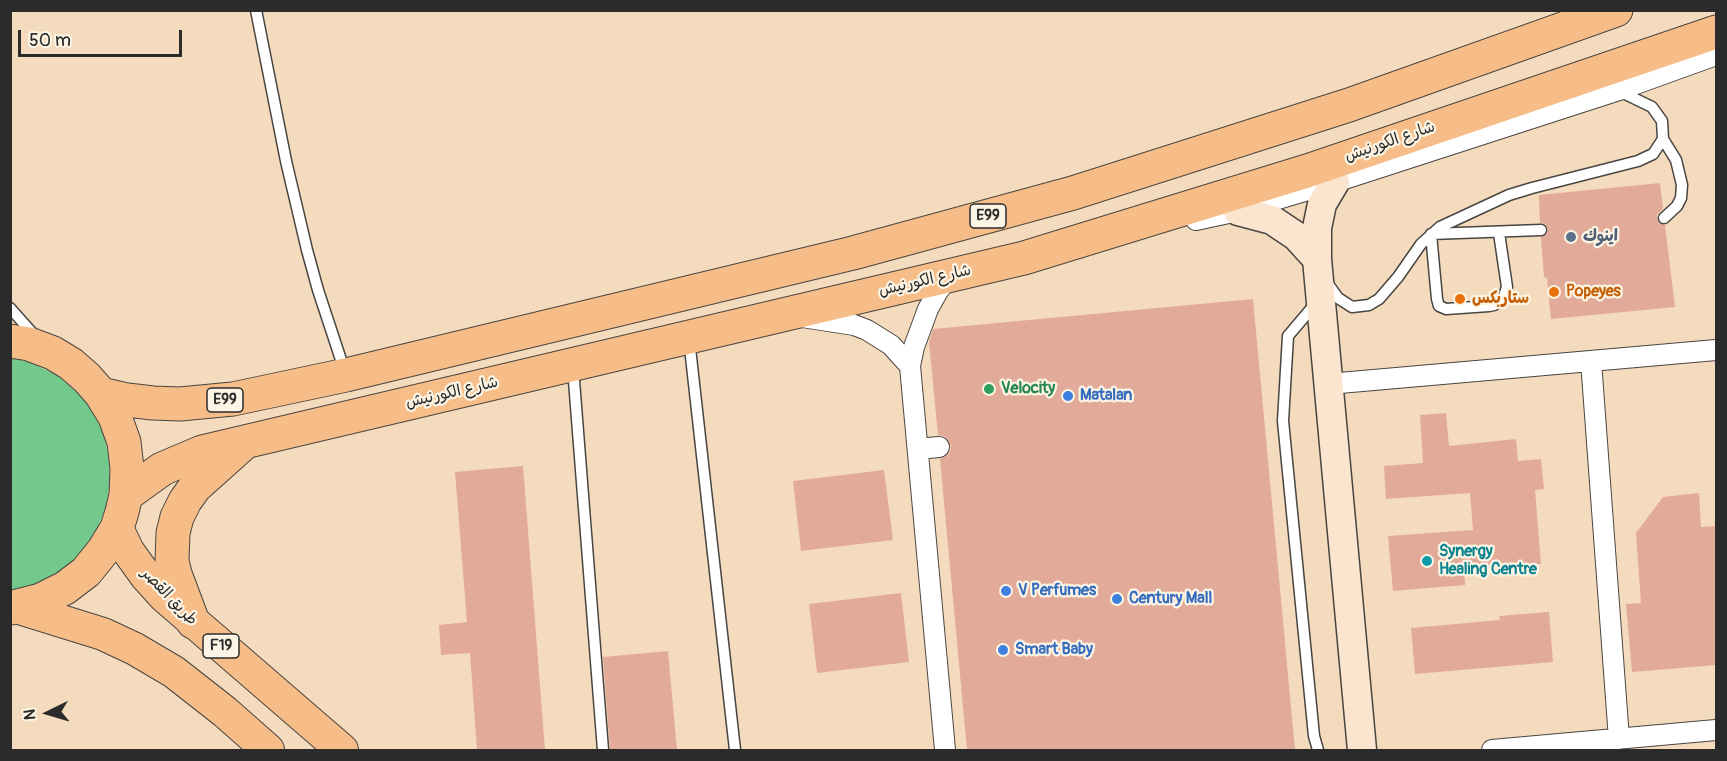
<!DOCTYPE html>
<meta charset="utf-8">
<style>
body{margin:0}
#map{position:relative;width:1727px;height:761px;overflow:hidden;background:#f4dbbd;font-family:Pangolin,sans-serif}
canvas{display:block}
.frame{position:absolute;inset:0;border:12px solid #2b2b2b;pointer-events:none}
.north{position:absolute;left:18px;top:683px;width:60px;height:60px;-webkit-text-stroke:4px #fcf5e5;paint-order:stroke;rotate:265deg;font-size:16px;font-weight:700;line-height:24px;text-align:center;color:#2b2b2b}
.north::after{content:'';display:block;margin:auto;width:21px;height:27px;background:#2b2b2b;clip-path:polygon(50% 0,100% 100%,50% 72%,0 100%)}
.scale{position:absolute;left:18px;top:30px;width:164px;height:27px;box-sizing:border-box;border:3px solid #2b2b2b;border-top:0;padding-left:8px;font-size:18px;line-height:21px;white-space:nowrap;color:#2b2b2b;-webkit-text-stroke:4px #fcf5e5;paint-order:stroke}
</style>
<div id="map">
<canvas width="1727" height="761"></canvas>
<div class="frame"></div>
<div class="north">N</div>
<div class="scale">50 m</div>
</div>
<script>
const ctx = document.querySelector('canvas').getContext('2d');
ctx.lineJoin = 'round';
function fill(path, color) {
  ctx.fillStyle = color;
  ctx.fill(path, 'evenodd');
}
function toPath(rows) {
  const path = new Path2D();
  for (const r of rows) {
    path.moveTo(r[0], r[1]);
    for (let i = 2; i < r.length; i += 2) path.lineTo(r[i], r[i + 1]);
  }
  return path;
}
function strokePath(path, color, width, dash) {
  ctx.strokeStyle = color;
  ctx.lineWidth = width;
  ctx.lineCap = dash ? 'butt' : 'round';
  ctx.setLineDash(dash || []);
  ctx.stroke(path);
}
function drawText(font, color, halo, rows, align = 'center') {
  ctx.font = font + ' Pangolin,"Playpen Sans Arabic",sans-serif';
  ctx.lineWidth = 4.5;
  ctx.setLineDash([]);
  ctx.textBaseline = 'middle';
  ctx.strokeStyle = halo;
  ctx.fillStyle = color;
  for (const [text, x, y, turn = 0] of rows) {
    ctx.save();
    ctx.translate(x, y);
    ctx.rotate((+turn || 0) * Math.PI / 180);
    ctx.textAlign = isNaN(turn) ? turn : align;
    if (halo) ctx.strokeText(text, 0, 0);
    ctx.fillText(text, 0, 0);
    ctx.restore();
  }
}
const green = toPath([
 [10,358,29,362,57,375,77,392,93,411,104,434,109,458,110,482,106,507,96,532,79,555,58,573,34,585,11,591]
]);
const building = toPath([
 [1660,183,1663,208,1657,215,1657,219,1659,223,1665,225,1675,307,1551,319,1547,278,1544,277,1541,237,1547,234,1548,229,1545,224,1540,223,1539,195],
 [1253,299,1295,750,967,750,940,459,946,456,950,452,951,446,948,440,943,436,938,435,929,342,933,329],
 [1446,413,1449,446,1516,439,1518,461,1541,459,1544,489,1535,490,1541,564,1464,570,1465,585,1393,591,1388,536,1473,530,1470,493,1386,499,1384,466,1423,463,1420,415],
 [523,466,545,750,477,750,470,653,441,655,439,625,467,622,455,472],
 [884,470,893,540,801,551,793,481],
 [1699,493,1701,527,1716,526,1716,665,1632,672,1626,604,1641,603,1636,533,1663,497],
 [901,593,909,662,817,673,809,604],
 [1549,612,1553,662,1415,674,1411,628,1500,620,1499,616],
 [668,651,677,750,610,750,603,657]
]);
const lane = toPath([
 [256,10,286,161,307,250,318,290,345,372],
 [1663,139,1676,160,1682,185,1681,198,1677,206,1664,218],
 [1499,233,1507,287,1503,299,1494,305,1489,306,1446,309,1439,306,1437,299,1431,234,1541,230],
 [1328,284,1338,298,1352,307,1369,305,1379,299,1398,277,1421,244,1440,227,1509,195,1532,188,1638,161,1653,154,1663,139,1662,121,1652,107,1619,91],
 [1316,303,1288,336,1283,421,1314,736,1318,750],
 [10,308,35,336],
 [689,339,735,750],
 [573,368,603,750]
]);
const street = toPath([
 [1196,220,1238,211,1335,182,1619,90,1716,55],
 [802,317,854,325,867,330,891,345,910,366],
 [1591,361,1619,739],
 [1328,384,1716,350],
 [918,449,939,447],
 [945,750,910,366,914,347,928,309,938,291,950,276],
 [1492,750,1716,730]
]);
const secondary = toPath([
 [1335,182,1322,204,1317,228,1317,259,1362,750],
 [1238,211,1272,220,1296,236,1317,259]
]);
const primary = toPath([
 [117,528,128,551,146,576,165,597,342,750],
 [16,607,103,634,135,649,174,672,225,712,268,750]
]);
const highway = toPath([
 [10,341,29,344,53,353,71,364,87,378,101,394,115,417,124,442,127,468,126,495,122,512,117,528,103,551,86,572,65,588,41,600,10,608],
 [101,394,127,400,153,403,180,404,233,399,346,375,853,253,1073,193,1349,105,1616,10],
 [126,495,162,469,202,452,1024,258,1307,171,1716,32],
 [193,622,175,574,172,561,173,533,177,517,185,501,195,487,243,444]
]);
const markers = [
 [1571,237,6,"#5c6f8a"],
 [1554,292,6,"#e8710a"],
 [1460,299,6,"#e8710a"],
 [989,389,6,"#2e9e5b"],
 [1068,396,6,"#3f7fe0"],
 [1427,561,6,"#0f9aa8"],
 [1006,591,6,"#3f7fe0"],
 [1117,599,6,"#3f7fe0"],
 [1003,650,6,"#3f7fe0"]
];
const shields = [
 [988,216,36],
 [225,400,36],
 [221,646,36]
];
const shieldNames = [
 ["E99",988,216],
 ["E99",225,400],
 ["F19",221,646]
];
const streetNames = [
 ["شارع الكورنيش",1390,142,-19],
 ["شارع الكورنيش",925,281,-13],
 ["شارع الكورنيش",452,393,-13],
 ["طريق القصر",169,597,46]
];
const serviceNames = [
 ["اينوك",1583,237]
];
const foodNames = [
 ["Popeyes",1566,292],
 ["ستاربكس",1472,299]
];
const leisureNames = [
 ["Velocity",1001,389]
];
const shopNames = [
 ["Matalan",1080,396],
 ["V Perfumes",1018,591],
 ["Century Mall",1129,599],
 ["Smart Baby",1015,650]
];
const cultureNames = [
 ["Synergy",1439,552],
 ["Healing Centre",1439,570]
];
fill(green, '#73c88c');
fill(building, '#e2ab99');
strokePath(lane, '#494541', 13);
strokePath(street, '#494541', 22);
strokePath(secondary, '#494541', 31);
strokePath(primary, '#494541', 34);
strokePath(highway, '#494541', 35);
strokePath(lane, '#fff', 10);
strokePath(street, '#fff', 20);
strokePath(secondary, '#fce5cf', 28);
strokePath(primary, '#f7bd88', 32);
strokePath(highway, '#f7bd88', 33);
for (const [x, y, r, color] of markers) {
  const dot = new Path2D();
  dot.arc(x, y, r, 0, 2 * Math.PI);
  ctx.fillStyle = color;
  ctx.fill(dot);
  strokePath(dot, '#fcf5e5', 2);
}
for (const [x, y, w] of shields) {
  const box = new Path2D();
  box.roundRect(x - w / 2, y - 12, w, 24, 4.5);
  ctx.fillStyle = '#fcf5e5';
  ctx.fill(box);
  strokePath(box, '#2b2b2b', 1.5);
}
drawText('bold 15px', '#2b2b2b', null, shieldNames);
drawText('16px', '#2b2b2b', '#fcf5e5', streetNames);
drawText('bold 16px', '#4e5e75', '#fcf5e5', serviceNames, 'left');
drawText('bold 16px', '#c56008', '#fcf5e5', foodNames, 'left');
drawText('bold 16px', '#27864d', '#fcf5e5', leisureNames, 'left');
drawText('bold 16px', '#366cbe', '#fcf5e5', shopNames, 'left');
drawText('bold 16px', '#0d838f', '#fcf5e5', cultureNames, 'left');
</script>
